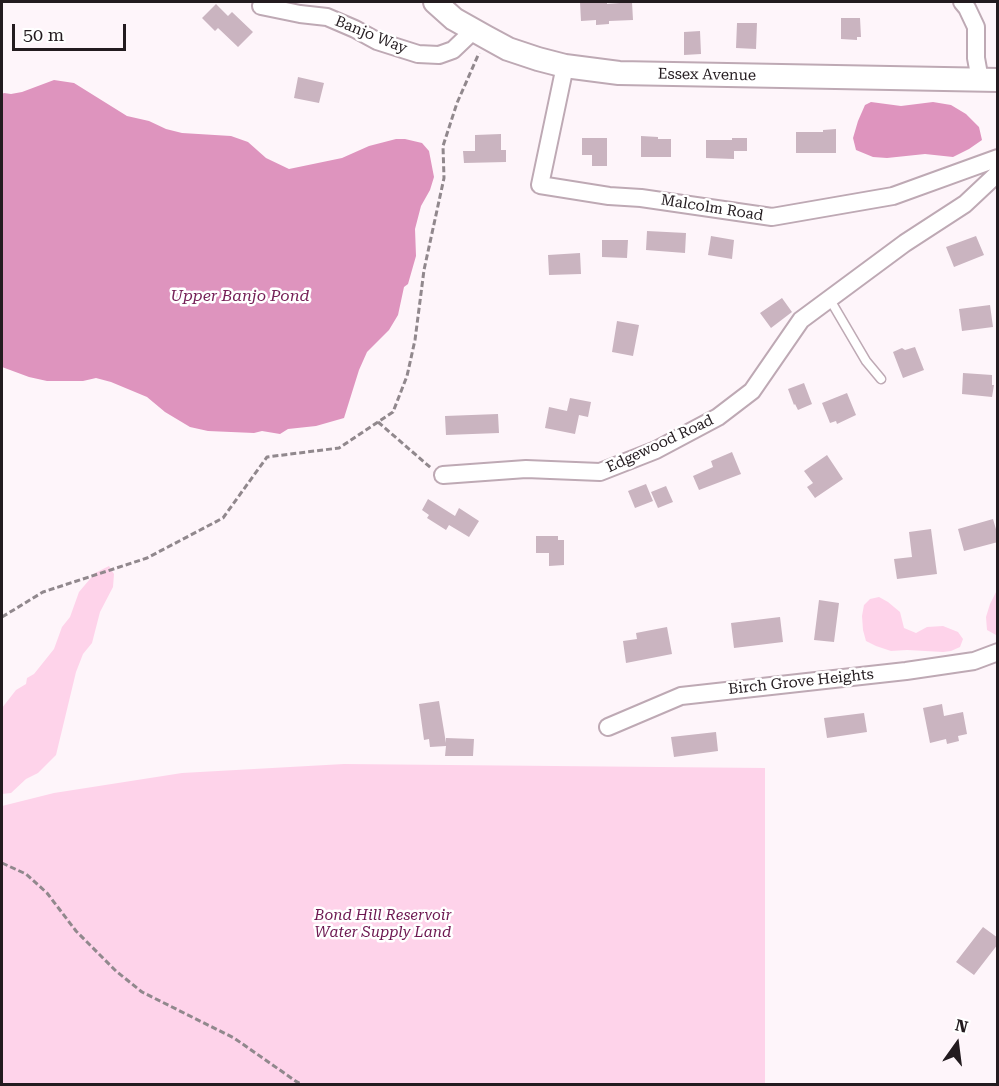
<!DOCTYPE html>
<style>
body{margin:0}
#map{position:relative;width:999px;height:1086px;overflow:hidden;background:#fef5fa;font-family:"Roboto Serif",serif}
canvas{display:block}
.frame{position:absolute;inset:0;border:3px solid #231b1f;pointer-events:none}
.north{position:absolute;left:927px;top:1014px;width:60px;height:60px;-webkit-text-stroke:4px #fff;paint-order:stroke;rotate:14deg;font-size:16px;font-weight:700;line-height:24px;text-align:center;color:#231b1f}
.north::after{content:'';display:block;margin:auto;width:21px;height:27px;background:#231b1f;clip-path:polygon(50% 0,100% 100%,50% 72%,0 100%)}
.scale{position:absolute;left:12px;top:24px;width:114px;height:27px;box-sizing:border-box;border:3px solid #231b1f;border-top:0;padding-left:8px;font-size:18px;line-height:21px;white-space:nowrap;color:#231b1f;-webkit-text-stroke:4px #fff;paint-order:stroke}
</style>
<div id="map">
<canvas width="999" height="1086"></canvas>
<div class="frame"></div>
<div class="north">N</div>
<div class="scale">50 m</div>
</div>
<script>
const ctx = document.querySelector('canvas').getContext('2d');
ctx.lineJoin = 'round';
function fill(path, color) {
  ctx.fillStyle = color;
  ctx.fill(path, 'evenodd');
}
function toPath(rows) {
  const path = new Path2D();
  for (const r of rows) {
    path.moveTo(r[0], r[1]);
    for (let i = 2; i < r.length; i += 2) path.lineTo(r[i], r[i + 1]);
  }
  return path;
}
function strokePath(path, color, width, dash) {
  ctx.strokeStyle = color;
  ctx.lineWidth = width;
  ctx.lineCap = dash ? 'butt' : 'round';
  ctx.setLineDash(dash || []);
  ctx.stroke(path);
}
function drawText(font, color, halo, rows, align = 'center') {
  ctx.font = font + ' "Roboto Serif",serif';
  ctx.lineWidth = 5;
  ctx.setLineDash([]);
  ctx.textBaseline = 'middle';
  ctx.strokeStyle = halo;
  ctx.fillStyle = color;
  for (const [text, x, y, turn = 0] of rows) {
    ctx.save();
    ctx.translate(x, y);
    ctx.rotate((+turn || 0) * Math.PI / 180);
    ctx.textAlign = isNaN(turn) ? turn : align;
    if (halo) ctx.strokeText(text, 0, 0);
    ctx.fillText(text, 0, 0);
    ctx.restore();
  }
}
const green = toPath([
 [109,566,114,574,113,587,100,612,92,643,83,654,76,672,56,755,38,773,26,779,11,793,2,794,2,708,16,690,26,684,27,678,34,674,54,649,62,627,70,617,79,592,95,573],
 [997,590,998,635,996,635,987,630,986,617,990,604],
 [879,597,888,602,900,612,904,628,916,633,927,627,943,626,958,632,963,639,960,647,951,651,943,652,907,650,891,651,876,646,866,641,863,630,862,616,864,605,870,599],
 [344,764,765,768,765,1084,2,1084,2,806,54,793,182,773]
]);
const water = toPath([
 [54,80,74,83,127,116,149,121,166,129,182,133,231,136,248,142,266,158,289,169,342,158,369,146,396,139,405,139,422,143,429,151,434,177,430,190,421,206,415,229,416,256,408,284,404,287,398,315,389,330,367,352,359,370,344,418,316,426,288,429,280,434,262,431,254,433,208,431,190,427,165,412,147,397,111,382,96,378,83,381,47,381,29,377,2,367,2,94,4,93,11,94,22,92],
 [871,102,901,106,933,102,951,105,966,114,979,127,982,140,969,149,953,157,925,154,887,158,873,157,856,150,853,138,858,121,865,105]
]);
const building = toPath([
 [580,2,607,2,607,4,632,2,633,20,609,21,609,24,596,25,596,20,581,21],
 [216,4,228,16,232,12,253,32,238,47,218,28,215,31,202,18],
 [841,18,860,18,861,37,857,37,857,40,841,39],
 [737,23,757,23,756,49,736,48],
 [700,31,701,54,684,55,684,32],
 [298,77,324,83,319,103,294,98],
 [836,129,836,153,796,153,796,132,823,132,823,130],
 [501,134,501,150,506,150,506,162,464,163,463,151,475,151,475,135],
 [641,136,658,137,658,139,671,139,671,157,641,157],
 [582,138,607,138,607,166,592,166,592,155,582,155],
 [732,138,747,138,747,151,734,151,734,159,706,158,706,140,732,140],
 [647,231,686,233,685,253,646,250],
 [711,236,734,240,732,259,708,255],
 [976,236,984,255,954,267,946,247],
 [602,240,628,240,627,258,602,257],
 [580,253,581,274,549,275,548,255],
 [782,298,792,312,771,328,760,313],
 [990,305,993,327,962,331,959,309],
 [617,321,639,325,633,356,612,352],
 [915,347,924,370,903,378,893,352,902,348,905,350],
 [963,373,992,375,992,385,994,385,992,397,962,394],
 [804,383,812,404,798,410,795,404,794,405,788,389],
 [847,393,856,415,837,424,836,421,830,423,822,403],
 [570,398,591,402,588,417,579,415,575,434,545,428,549,407,567,411],
 [498,414,499,433,446,435,445,416],
 [732,452,741,474,699,490,693,476,713,467,711,461],
 [827,455,843,479,815,498,807,487,813,483,804,471],
 [646,484,653,501,635,508,628,491],
 [666,486,673,502,658,508,651,492],
 [428,499,455,516,459,508,479,521,469,537,449,525,446,530,427,518,429,515,422,510],
 [993,519,998,536,998,542,964,551,958,529],
 [931,529,937,574,897,579,894,559,912,557,909,532],
 [536,536,558,536,558,540,564,540,564,565,549,566,549,553,536,553],
 [819,600,839,603,834,642,814,640],
 [780,617,783,642,734,648,731,623],
 [667,627,672,654,626,663,623,641,637,639,636,633],
 [439,701,446,743,446,738,474,739,473,756,445,756,446,746,430,747,429,739,424,740,419,704],
 [942,704,944,716,963,712,967,734,958,736,959,741,947,744,946,739,930,743,923,708],
 [864,713,867,732,827,738,824,718],
 [716,732,718,751,674,757,671,737],
 [983,927,998,938,998,944,974,975,956,962]
]);
const path = toPath([
 [378,422,431,468],
 [2,617,43,592,147,558,223,518,267,457,339,448,393,412,407,376,415,340,424,270,444,178,443,146,457,103,479,53],
 [2,863,26,874,47,893,76,931,116,971,142,992,234,1038,297,1082,302,1084]
]);
const lane = toPath([
 [829,298,866,361,881,379]
]);
const street = toPath([
 [962,2,967,8,976,27,976,58,980,80],
 [261,6,300,14,327,17,355,29,377,41,418,54,439,55,453,50,474,30],
 [565,66,540,185,609,196,641,198,772,217,893,196,998,158],
 [443,475,526,469,600,472,656,450,718,417,752,391,801,320,905,243,965,204,998,173],
 [608,727,681,696,906,671,974,661,998,652]
]);
const secondary = toPath([
 [435,2,454,19,486,37,508,49,538,59,565,66,619,73,998,80]
]);
const streetNames = [
 ["Banjo Way",371,35,22],
 ["Essex Avenue",707,75,1],
 ["Malcolm Road",712,208,9],
 ["Edgewood Road",660,444,-25],
 ["Birch Grove Heights",801,682,-6]
];
const parkNames = [
 ["Bond Hill Reservoir",383,916],
 ["Water Supply Land",383,933]
];
const waterNames = [
 ["Upper Banjo Pond",240,296]
];
fill(green, '#fed3ea');
fill(water, '#de94be');
fill(building, '#cab4c0');
strokePath(lane, '#bea9b4', 11);
strokePath(street, '#bea9b4', 20);
strokePath(secondary, '#bea9b4', 26);
strokePath(path, '#91888d', 3, [6, 3]);
strokePath(lane, '#fff', 8);
strokePath(street, '#fff', 16);
strokePath(secondary, '#fff', 22);
drawText('15px', '#231b1f', '#fff', streetNames);
drawText('italic 15px', '#6c1750', '#fff', parkNames);
drawText('italic 16px', '#762158', '#fff', waterNames);
</script>
